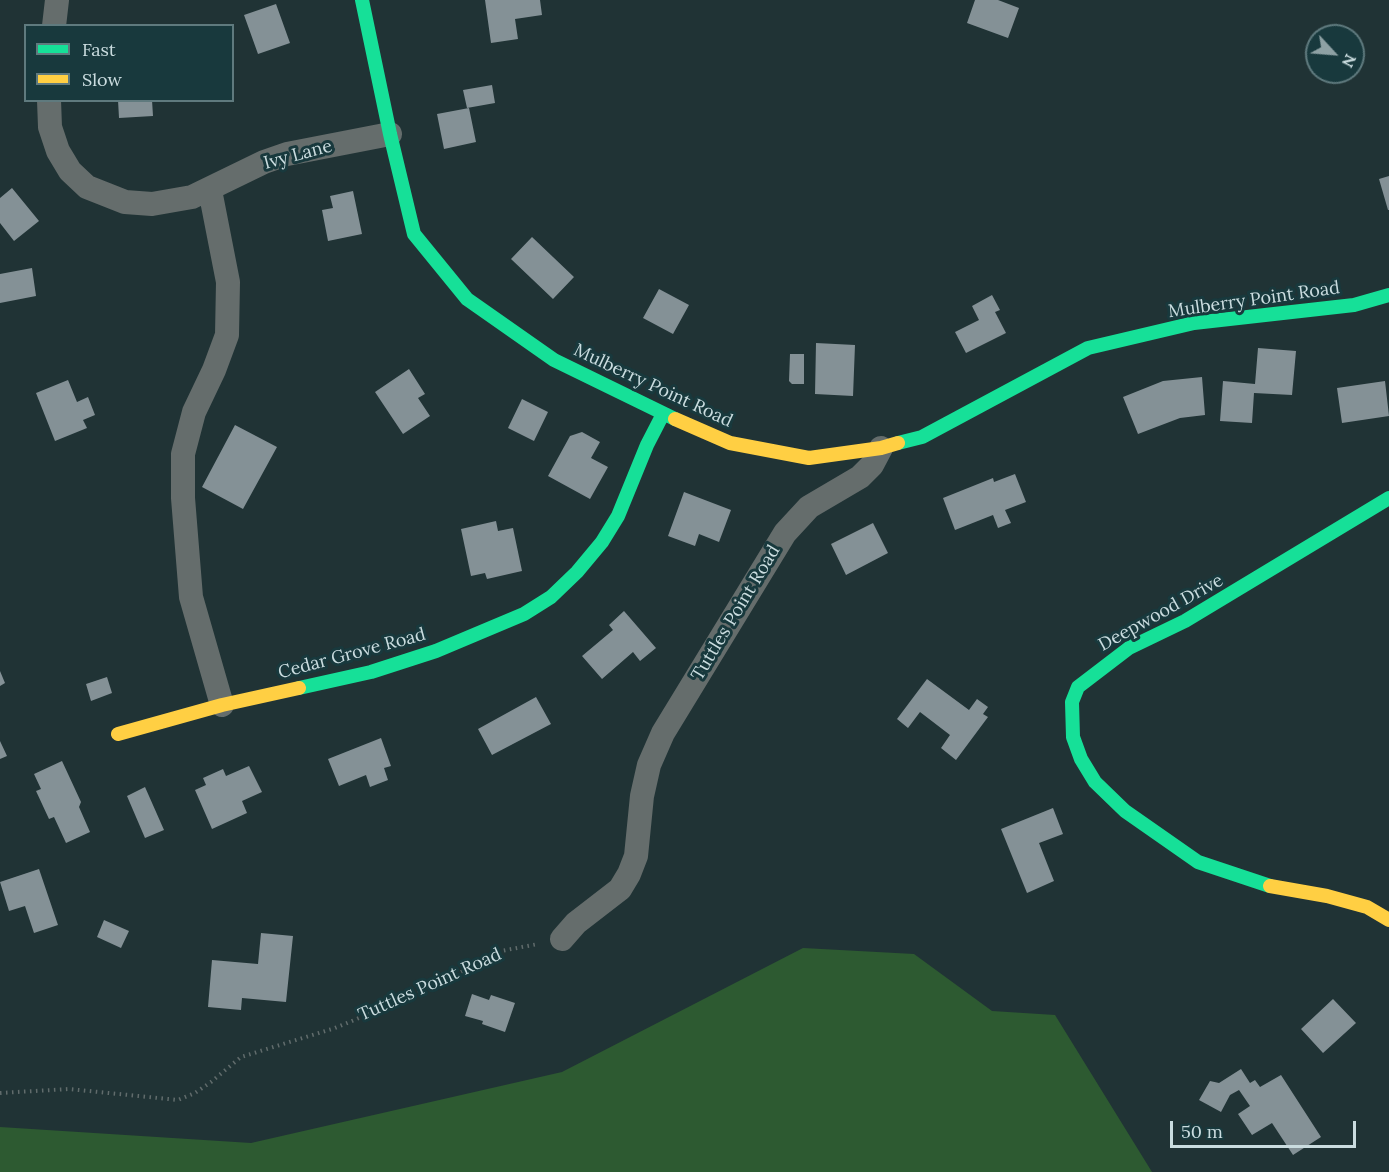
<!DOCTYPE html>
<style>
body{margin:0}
#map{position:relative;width:1389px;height:1172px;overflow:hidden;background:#203335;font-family:Lora,serif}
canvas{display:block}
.legend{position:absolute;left:24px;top:24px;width:210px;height:78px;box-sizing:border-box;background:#18393d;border:2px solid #5f7a7e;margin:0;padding:8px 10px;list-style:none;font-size:18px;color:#cadcdf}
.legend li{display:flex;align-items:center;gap:12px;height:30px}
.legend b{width:30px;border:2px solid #5f7a7e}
.north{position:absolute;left:1305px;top:24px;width:60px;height:60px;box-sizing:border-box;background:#18393d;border:2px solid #5f7a7e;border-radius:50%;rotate:116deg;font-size:16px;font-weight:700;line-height:24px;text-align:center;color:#cadcdf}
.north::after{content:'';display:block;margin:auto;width:21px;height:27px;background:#8ea1a4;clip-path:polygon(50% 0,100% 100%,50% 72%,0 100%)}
.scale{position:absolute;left:1170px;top:1121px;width:186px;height:27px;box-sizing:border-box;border:3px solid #cadcdf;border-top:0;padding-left:8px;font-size:18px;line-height:21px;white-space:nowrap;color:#cadcdf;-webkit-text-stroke:4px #18393d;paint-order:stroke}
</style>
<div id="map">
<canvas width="1389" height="1172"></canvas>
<ul class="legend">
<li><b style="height:8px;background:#16e098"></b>Fast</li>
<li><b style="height:8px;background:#ffcf43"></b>Slow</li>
</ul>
<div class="north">N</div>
<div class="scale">50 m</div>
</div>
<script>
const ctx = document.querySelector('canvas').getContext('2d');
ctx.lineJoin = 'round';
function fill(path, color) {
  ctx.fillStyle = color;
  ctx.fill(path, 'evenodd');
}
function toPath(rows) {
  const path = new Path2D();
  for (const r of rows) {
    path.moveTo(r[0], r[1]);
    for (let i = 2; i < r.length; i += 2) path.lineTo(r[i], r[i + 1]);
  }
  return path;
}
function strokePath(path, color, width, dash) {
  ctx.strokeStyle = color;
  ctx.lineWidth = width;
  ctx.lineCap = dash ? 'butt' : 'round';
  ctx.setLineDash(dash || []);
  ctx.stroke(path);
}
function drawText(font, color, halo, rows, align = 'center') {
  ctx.font = font + ' Lora,serif';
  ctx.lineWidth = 6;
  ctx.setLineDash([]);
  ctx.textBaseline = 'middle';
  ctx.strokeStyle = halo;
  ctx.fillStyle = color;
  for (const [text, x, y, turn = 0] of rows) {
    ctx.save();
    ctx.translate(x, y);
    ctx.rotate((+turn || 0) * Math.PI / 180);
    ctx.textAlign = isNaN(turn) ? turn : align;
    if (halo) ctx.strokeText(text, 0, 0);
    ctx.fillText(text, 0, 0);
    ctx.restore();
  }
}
const green = toPath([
 [803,948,914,954,992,1011,1055,1015,1152,1172,0,1172,0,1127,251,1143,562,1072]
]);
const building = toPath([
 [485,0,540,0,542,15,515,19,518,39,491,43],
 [975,0,998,0,1019,8,1008,38,967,23],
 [276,4,290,43,258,54,244,15],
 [492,85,495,103,467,108,463,90],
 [118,100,152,100,153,116,119,118],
 [469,108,476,142,444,149,437,114],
 [1389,176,1389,210,1388,210,1379,179],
 [12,188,39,221,14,241,0,223,0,198],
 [353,191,362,234,328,241,322,210,333,208,330,196],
 [532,237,574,277,553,299,511,259],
 [32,268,36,296,0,303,0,274],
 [659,289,689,305,673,334,643,318],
 [992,295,1000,310,995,312,1006,333,966,353,955,332,979,320,972,306],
 [816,343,855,345,853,396,815,394],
 [1258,348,1296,351,1292,395,1254,393,1252,423,1220,421,1223,381,1255,384],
 [790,354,804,354,804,384,792,384,789,381],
 [409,369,425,394,418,398,430,416,403,434,375,392],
 [1202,377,1205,415,1180,418,1138,434,1123,397,1163,381],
 [68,380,77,402,88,397,95,415,83,420,87,428,55,441,36,393],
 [1385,381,1389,416,1342,423,1337,388],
 [522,399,548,412,534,441,508,428],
 [235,425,277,447,243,509,202,487],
 [582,432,600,442,591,458,608,467,590,499,548,476,570,436],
 [1015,474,1026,502,1005,510,1011,523,998,528,993,515,955,530,943,498,993,478,994,482],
 [684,492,731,510,719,542,699,534,695,546,668,536],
 [496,521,498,531,513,528,522,571,487,579,485,573,471,576,461,529],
 [873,523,888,553,846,575,831,544],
 [624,611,656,648,640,661,633,652,602,679,582,656,613,630,609,625],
 [0,671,5,683,0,686],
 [107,677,112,693,91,701,86,684],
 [927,679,969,710,977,699,988,707,983,714,988,717,956,760,941,748,950,735,920,712,908,728,897,719],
 [536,697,551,724,492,755,478,729],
 [381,738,391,766,384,768,388,780,370,787,366,775,339,786,328,759],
 [0,741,7,756,0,759],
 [62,761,81,802,79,807,90,832,66,843,54,817,49,819,36,791,41,789,34,774],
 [249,766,262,792,242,801,247,813,212,829,195,790,206,785,203,778,223,769,226,776],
 [145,787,164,830,145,838,127,796],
 [1053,808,1063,834,1039,843,1054,881,1027,893,1001,829],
 [39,869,58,925,34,933,25,906,9,911,0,882],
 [104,920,129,931,121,948,97,937],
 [261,933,293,936,286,1002,242,998,241,1010,208,1007,212,960,258,964],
 [472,994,489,1000,491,995,515,1003,505,1032,482,1024,483,1021,465,1016],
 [1333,999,1356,1023,1323,1053,1301,1029],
 [1241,1069,1250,1083,1255,1080,1260,1087,1281,1075,1321,1137,1293,1155,1272,1123,1252,1135,1238,1114,1250,1106,1239,1090,1230,1095,1221,1112,1199,1100,1210,1081,1219,1083]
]);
const path = toPath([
 [0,1093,69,1089,178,1100,195,1093,211,1082,241,1057,335,1028,429,989,501,951,538,944]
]);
const street = toPath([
 [54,26,57,0],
 [49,100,50,127,58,151,70,171,87,187,125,202,152,204,192,197,264,162,287,154,390,134],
 [210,190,228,282,227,335,214,370,194,412,183,454,183,498,191,597,222,705],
 [562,939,576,923,620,889,629,874,636,856,642,796,649,765,663,733,785,533,809,507,860,477,872,465,881,448]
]);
const fast = toPath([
 [362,0,390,134,414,234,467,299,554,360,675,419],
 [898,443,922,437,1088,348,1194,323,1354,305,1389,295],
 [299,688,371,672,436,651,524,614,551,597,577,572,602,542,618,516,647,445,663,414],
 [1270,886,1198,862,1125,811,1095,782,1081,759,1073,737,1072,702,1078,687,1129,648,1185,621,1389,498]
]);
const slow = toPath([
 [675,419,730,443,809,458,881,448,898,443],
 [118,734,222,705,299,688],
 [1270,886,1327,896,1367,907,1389,920]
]);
const streetNames = [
 ["Ivy Lane",298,155,-15],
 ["Mulberry Point Road",1254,300,-8],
 ["Mulberry Point Road",653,386,25],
 ["Tuttles Point Road",736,613,-59],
 ["Deepwood Drive",1161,613,-29],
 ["Cedar Grove Road",352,654,-15],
 ["Tuttles Point Road",430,985,-24]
];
fill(green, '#2d5a31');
fill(building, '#849196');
strokePath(path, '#616c6c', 4, [1.5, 4.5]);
strokePath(street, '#656d6c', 24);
strokePath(fast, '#16e098', 14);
strokePath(slow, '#ffcf43', 14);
drawText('18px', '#cadcdf', '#18393d', streetNames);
</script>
